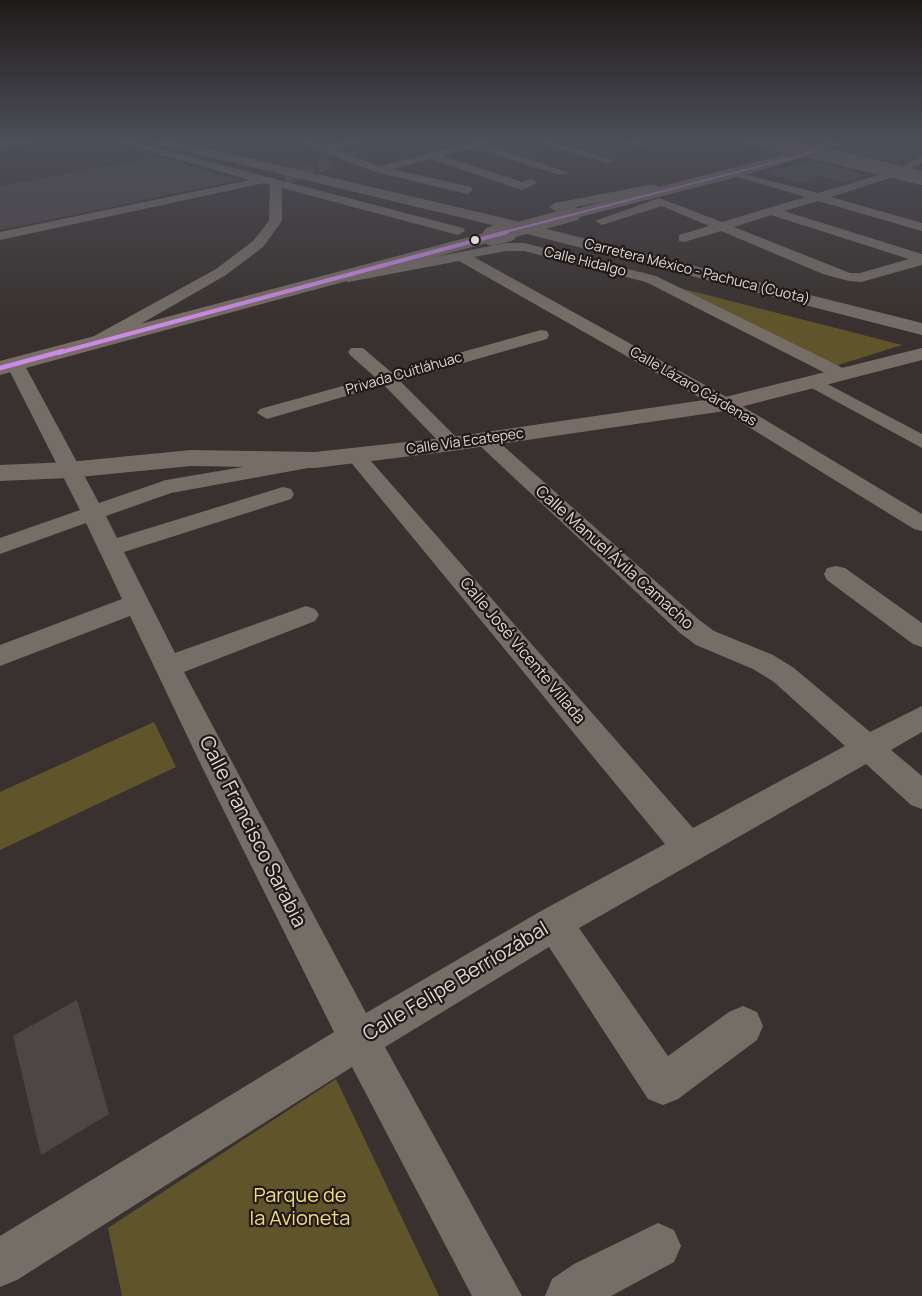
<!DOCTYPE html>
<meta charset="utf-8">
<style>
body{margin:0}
canvas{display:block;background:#38312f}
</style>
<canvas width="922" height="1296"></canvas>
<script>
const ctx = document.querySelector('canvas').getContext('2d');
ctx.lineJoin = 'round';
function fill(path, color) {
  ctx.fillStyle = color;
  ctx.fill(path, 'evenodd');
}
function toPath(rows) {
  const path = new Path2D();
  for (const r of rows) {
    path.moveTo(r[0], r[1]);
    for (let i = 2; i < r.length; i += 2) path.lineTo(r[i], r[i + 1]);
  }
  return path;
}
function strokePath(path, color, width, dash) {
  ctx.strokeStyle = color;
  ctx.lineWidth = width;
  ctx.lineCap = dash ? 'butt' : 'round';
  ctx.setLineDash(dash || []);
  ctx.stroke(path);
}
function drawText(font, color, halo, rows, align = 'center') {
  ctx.font = font + ' Manrope,sans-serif';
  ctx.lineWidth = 4.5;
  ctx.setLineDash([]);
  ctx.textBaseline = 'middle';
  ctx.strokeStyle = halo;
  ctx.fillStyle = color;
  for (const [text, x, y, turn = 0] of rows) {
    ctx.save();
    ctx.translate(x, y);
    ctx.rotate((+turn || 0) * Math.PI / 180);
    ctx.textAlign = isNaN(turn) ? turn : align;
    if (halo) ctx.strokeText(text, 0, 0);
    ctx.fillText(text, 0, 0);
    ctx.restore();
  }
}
const green = toPath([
 [680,288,902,345,835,366],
 [154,722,176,767,0,850,0,792],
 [336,1079,439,1296,122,1296,108,1228]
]);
const building = toPath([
 [868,147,911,157,897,162,854,152],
 [158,157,241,180,0,230,0,186],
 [812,161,867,175,844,183,822,176,800,183,763,172],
 [77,1000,109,1114,41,1155,13,1036]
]);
const minorTunnel = toPath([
 [285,179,332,162]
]);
const minor = toPath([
 [109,140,126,140,463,228,465,231,458,235,282,188,282,221,263,247,226,275,99,348,87,348,84,344,87,340,216,269,253,241,269,221,270,185,264,183,0,240,0,232,250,180,109,140],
 [294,140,308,140,321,145,353,140,378,140,333,149,379,166,483,140,500,140,487,145,570,173,560,175,475,148,443,156,522,182,531,179,537,183,522,190,431,159,392,169,471,187,473,190,467,194,372,171,294,140],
 [529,140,546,140,613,160,607,163,529,140],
 [613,140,634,140,648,145,643,148,613,140],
 [829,140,844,140,819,151,810,149,829,140],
 [922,156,922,163,903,172,897,169,922,156],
 [732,171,818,193,885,173,893,173,893,177,831,197,922,223,922,231,818,201,784,211,922,254,922,265,861,282,849,281,823,274,721,231,684,242,679,241,679,235,709,226,662,206,602,225,595,221,659,198,722,222,805,197,732,175,732,171],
 [771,215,909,259,860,273,850,273,734,227,771,215],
 [654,184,660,188,658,191,555,211,549,207,555,203,654,184],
 [506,243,524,243,656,276,849,371,852,375,849,379,837,379,646,282,524,251,506,251,474,257,732,400,922,514,922,531,914,529,718,408,459,261,348,282,341,278,348,274,506,243],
 [541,330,547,331,549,335,547,339,400,381,459,440,462,444,459,448,445,448,384,385,267,419,257,413,260,409,375,377,351,356,348,352,351,348,363,348,391,372,541,330],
 [15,359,24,364,99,503,166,480,308,456,315,458,318,462,315,466,308,468,171,493,106,516,117,538,283,487,291,489,294,494,291,499,124,552,175,653,306,606,315,609,319,615,315,621,184,672,366,1013,541,911,665,844,349,460,346,456,349,452,363,452,693,828,845,746,774,682,753,669,696,645,680,633,477,443,474,439,477,435,491,435,698,619,714,631,773,655,794,668,870,732,922,706,922,732,891,750,922,776,922,809,911,805,866,764,579,928,668,1056,729,1012,743,1006,757,1012,763,1026,757,1040,678,1099,663,1105,648,1099,549,947,385,1047,522,1296,472,1296,352,1067,17,1280,0,1287,0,1236,334,1032,202,767,130,616,0,666,0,645,122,599,86,523,0,554,0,538,80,510,6,364,15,359],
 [814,377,922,434,922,448,808,386,805,382,814,377],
 [836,566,845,568,922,623,922,647,913,644,827,580,824,574,827,568,836,566],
 [658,1223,674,1230,681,1246,674,1262,611,1296,545,1296,552,1279,574,1264,658,1223]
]);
const major = toPath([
 [0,140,39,140,33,144,0,148,0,140],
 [736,140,758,140,799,150,815,145,822,149,806,157,741,176,580,217,568,217,566,214,568,211,785,154,738,143,736,140],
 [492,231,498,232,500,236,498,240,0,375,0,361,492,231],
 [922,348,922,360,725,411,452,451,315,468,191,466,69,478,0,481,0,465,69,462,191,450,315,452,452,437,725,397,922,348]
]);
const highway = toPath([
 [150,140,172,140,495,216,922,323,922,335,492,225,152,143,150,140]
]);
const majorBridgeFar1 = toPath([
 [763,140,922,178],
 [503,233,574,214]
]);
const majorBridge = toPath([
 [492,236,508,232]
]);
const bus1Far2 = toPath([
 [501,233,803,155,839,140]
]);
const bus1Far1 = toPath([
 [58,353,507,232]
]);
const bus1 = toPath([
 [0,368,63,351]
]);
const markers = [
 [475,240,5,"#e0d7d4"]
];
const farStreetnames = [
 ["Calle Hidalgo",585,262,14],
 ["Carretera México - Pachuca (Cuota)",697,272,14],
 ["Privada Cuitláhuac",404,374,-16],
 ["Calle Lázaro Cárdenas",693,387,30],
 ["Calle Vía Ecatepec",465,442,-8]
];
const streetNames = [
 ["Calle Manuel Ávila Camacho",614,558,42],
 ["Calle José Vicente Villada",522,651,50]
];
const nearStreetnames = [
 ["Calle Francisco Sarabia",252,832,63],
 ["Calle Felipe Berriozábal",456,982,-31]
];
const nearParknames = [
 ["Parque de",300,1196],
 ["la Avioneta",300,1219]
];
fill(green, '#60552a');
fill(building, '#4c4646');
strokePath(minorTunnel, '#514a48', 12, [12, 6]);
fill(minor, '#756e67');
fill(major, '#786d66');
fill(highway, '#746c66');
strokePath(majorBridgeFar1, '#786d66', 14);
strokePath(majorBridge, '#786d66', 19);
strokePath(bus1Far2, '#ca8be6', 2);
strokePath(bus1Far1, '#ca8be6', 4);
strokePath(bus1, '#ca8be6', 4.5);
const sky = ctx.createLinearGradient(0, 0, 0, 321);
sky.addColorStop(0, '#1f1b1a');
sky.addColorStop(0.44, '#4d4e58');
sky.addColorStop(1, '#4d4e5800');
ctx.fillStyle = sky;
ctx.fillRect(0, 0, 922, 321);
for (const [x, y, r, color] of markers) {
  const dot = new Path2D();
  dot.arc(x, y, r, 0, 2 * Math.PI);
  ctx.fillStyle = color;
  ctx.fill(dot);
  strokePath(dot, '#1f1917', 2);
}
drawText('14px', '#e0d7d4', '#1f1917', farStreetnames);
drawText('16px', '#e0d7d4', '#1f1917', streetNames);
drawText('20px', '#e0d7d4', '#1f1917', nearStreetnames);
drawText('20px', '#f4dd7b', '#1f1917', nearParknames);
</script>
